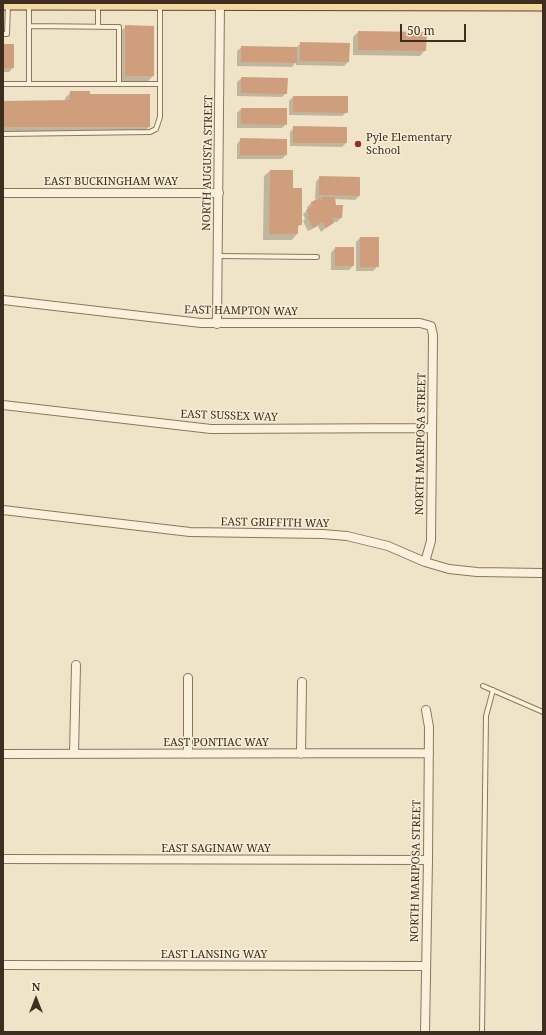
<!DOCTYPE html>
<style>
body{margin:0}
#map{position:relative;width:546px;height:1035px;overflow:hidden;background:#f0e4c8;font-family:"Noto Serif",serif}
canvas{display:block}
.frame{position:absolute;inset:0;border:4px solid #3d2e20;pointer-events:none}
.north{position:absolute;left:16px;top:979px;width:40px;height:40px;-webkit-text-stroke:3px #f7eed8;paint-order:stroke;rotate:0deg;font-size:11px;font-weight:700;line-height:16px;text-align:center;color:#3d2e20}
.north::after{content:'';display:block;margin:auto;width:14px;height:18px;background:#3d2e20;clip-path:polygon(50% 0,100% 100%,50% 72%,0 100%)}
.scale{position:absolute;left:400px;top:24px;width:66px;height:18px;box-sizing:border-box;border:2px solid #3d2e20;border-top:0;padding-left:5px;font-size:12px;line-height:14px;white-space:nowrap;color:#3d2e20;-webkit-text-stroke:3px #f7eed8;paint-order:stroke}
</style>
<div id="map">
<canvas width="546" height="1035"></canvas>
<div class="frame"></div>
<div class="north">N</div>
<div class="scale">50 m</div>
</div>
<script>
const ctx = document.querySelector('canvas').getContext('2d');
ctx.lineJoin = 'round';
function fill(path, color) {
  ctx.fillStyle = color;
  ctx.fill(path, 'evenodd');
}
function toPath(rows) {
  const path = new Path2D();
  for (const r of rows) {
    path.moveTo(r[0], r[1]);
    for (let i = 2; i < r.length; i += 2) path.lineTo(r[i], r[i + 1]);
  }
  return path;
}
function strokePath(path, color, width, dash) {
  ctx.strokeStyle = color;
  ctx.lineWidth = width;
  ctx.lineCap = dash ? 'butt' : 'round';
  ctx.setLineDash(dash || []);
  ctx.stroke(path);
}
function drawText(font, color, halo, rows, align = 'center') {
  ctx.font = font + ' "Noto Serif",serif';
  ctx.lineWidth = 3;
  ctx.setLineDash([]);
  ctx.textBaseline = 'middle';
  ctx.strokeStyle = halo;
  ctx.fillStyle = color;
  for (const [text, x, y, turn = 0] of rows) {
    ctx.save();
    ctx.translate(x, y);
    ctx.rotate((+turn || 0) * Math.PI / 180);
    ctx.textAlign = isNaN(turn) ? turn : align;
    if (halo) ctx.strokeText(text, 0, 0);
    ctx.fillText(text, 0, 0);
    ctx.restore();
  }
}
const shadow = toPath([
 [126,26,153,27,153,76,147,82,120,81,120,32],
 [358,32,425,50,420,56,353,55,353,37],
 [301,43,348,62,344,66,296,65,296,62,292,67,237,66,237,51,242,47,296,48],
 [3,45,13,68,9,72,3,72],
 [242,78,286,93,282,97,237,96,237,82],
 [71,92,89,95,149,127,143,133,3,133,3,102,65,101,65,98],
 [293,97,347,112,342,116,289,115,289,101],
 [241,109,286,124,282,128,237,128,237,113],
 [294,127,346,143,342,147,290,146,290,132],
 [241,139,286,155,282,159,237,159,237,144],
 [270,171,301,224,297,228,297,234,292,240,263,240,264,176],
 [320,177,359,196,355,200,334,199,335,206,341,218,337,222,333,222,321,232,318,226,308,231,303,221,305,219,303,214,308,210,307,207,311,203,319,199,315,199,316,182],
 [360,238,378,238,378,266,373,271,356,271,356,242],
 [335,248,353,248,353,266,349,270,331,270,331,253]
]);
const building = toPath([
 [125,25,154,26,154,76,125,76],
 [358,31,427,32,426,51,358,50],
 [300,42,350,43,349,62,300,61],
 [3,44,14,44,14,68,3,68],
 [241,46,297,47,297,63,241,62],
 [241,77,288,78,287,94,241,93],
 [70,91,90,91,90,94,150,94,150,127,3,127,3,101,70,100],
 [293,96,348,96,348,113,293,112],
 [241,108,287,108,287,125,241,124],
 [293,126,347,127,347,143,293,143],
 [240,138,287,139,287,155,240,155],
 [270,170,293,170,293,188,302,188,302,225,298,225,298,234,269,234],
 [319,176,360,177,360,196,319,195],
 [322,197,335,197,336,205,343,205,342,218,333,218,334,223,326,228,322,222,313,228,307,216,309,215,306,210,312,206,311,202,319,198,322,201],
 [360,237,379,237,379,267,360,267],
 [335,247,354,247,354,266,335,266]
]);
const service = toPath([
 [29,6,29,84],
 [29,26,119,27,119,84],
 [98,27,98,5],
 [3,34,7,34,8,4],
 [3,84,160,84],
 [3,134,150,132,156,129,160,117,160,5],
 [218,256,317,257],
 [483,686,543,712],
 [482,1032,486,716,493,690]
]);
const minor = toPath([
 [3,193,219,193],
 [3,300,201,323,420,323,431,326,433,335,431,541,425,562],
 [217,324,220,3],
 [3,405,211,429,432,428],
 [3,510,190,532,323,534,347,536,388,546,425,562,449,569,477,572,543,573],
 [3,754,429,753],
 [74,754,76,665],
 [188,754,188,678],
 [301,754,302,682],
 [3,859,428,860],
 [3,965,425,966],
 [425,1032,428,860,429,727,426,710]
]);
const primary = toPath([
 [3,3,543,4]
]);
const markers = [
 [358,144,4,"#9e2a2b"]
];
const poiNames = [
 ["Pyle Elementary",366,138],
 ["School",366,151]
];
const streetNames = [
 ["NORTH AUGUSTA STREET",208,163,-89],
 ["EAST BUCKINGHAM WAY",111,182],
 ["EAST HAMPTON WAY",241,311,1],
 ["EAST SUSSEX WAY",229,416,2],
 ["NORTH MARIPOSA STREET",421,444,-89],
 ["EAST GRIFFITH WAY",275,523,1],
 ["EAST PONTIAC WAY",216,743],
 ["EAST SAGINAW WAY",216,849],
 ["NORTH MARIPOSA STREET",416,871,-89],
 ["EAST LANSING WAY",214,955]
];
fill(shadow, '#0003');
fill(building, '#cf9f7d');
strokePath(service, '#8d765c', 6);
strokePath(minor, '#8d765c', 10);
strokePath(primary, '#5b4430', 15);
strokePath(service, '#faf1dc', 4);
strokePath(minor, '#faf1dc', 8);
strokePath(primary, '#f3d9a0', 13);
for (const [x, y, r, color] of markers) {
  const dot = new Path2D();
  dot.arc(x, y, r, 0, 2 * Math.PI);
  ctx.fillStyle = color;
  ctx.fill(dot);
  strokePath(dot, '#f7eed8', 1.5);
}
drawText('11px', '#3d2e20', '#f7eed8', poiNames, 'left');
drawText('11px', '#3d2e20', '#f7eed8', streetNames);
</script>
